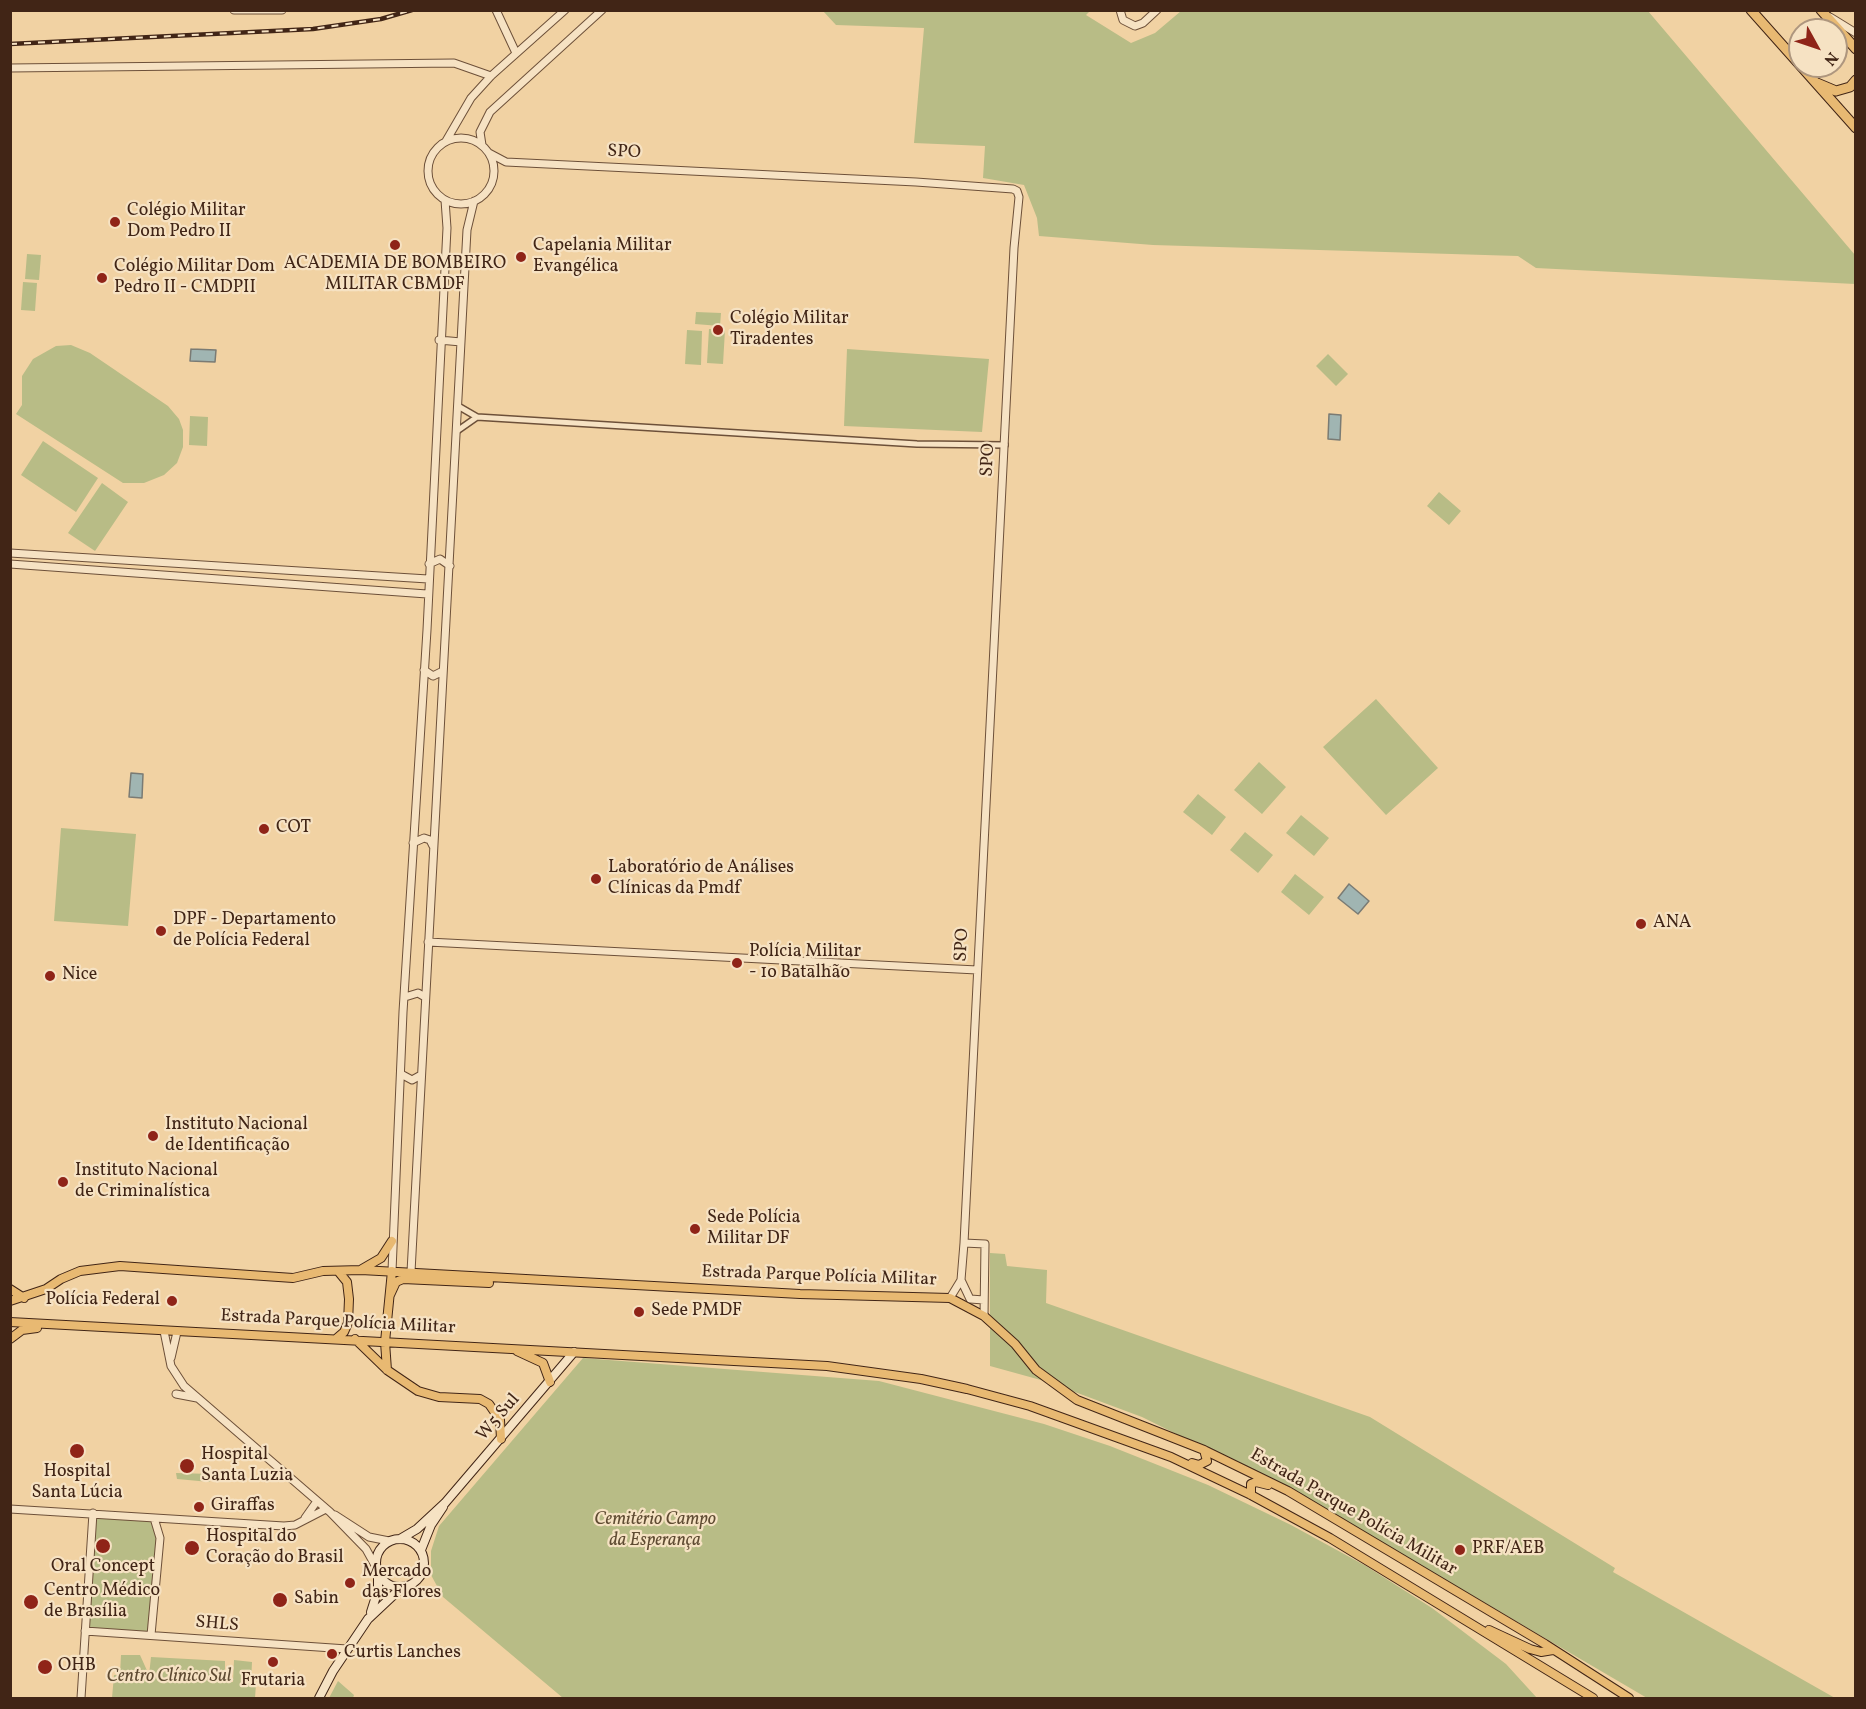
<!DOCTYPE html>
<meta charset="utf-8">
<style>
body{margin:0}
#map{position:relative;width:1866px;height:1709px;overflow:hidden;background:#f1d2a3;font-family:Vollkorn,serif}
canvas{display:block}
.frame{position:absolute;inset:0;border:12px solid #412516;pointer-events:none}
.north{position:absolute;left:1788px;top:18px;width:60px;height:60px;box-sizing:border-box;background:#f6e2c3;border:2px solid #ae967e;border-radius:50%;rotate:130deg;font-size:16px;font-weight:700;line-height:24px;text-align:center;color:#412516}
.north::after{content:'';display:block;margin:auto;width:21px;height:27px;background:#8f2418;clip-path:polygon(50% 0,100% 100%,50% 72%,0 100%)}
</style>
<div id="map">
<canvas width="1866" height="1709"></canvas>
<div class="frame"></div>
<div class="north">N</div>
</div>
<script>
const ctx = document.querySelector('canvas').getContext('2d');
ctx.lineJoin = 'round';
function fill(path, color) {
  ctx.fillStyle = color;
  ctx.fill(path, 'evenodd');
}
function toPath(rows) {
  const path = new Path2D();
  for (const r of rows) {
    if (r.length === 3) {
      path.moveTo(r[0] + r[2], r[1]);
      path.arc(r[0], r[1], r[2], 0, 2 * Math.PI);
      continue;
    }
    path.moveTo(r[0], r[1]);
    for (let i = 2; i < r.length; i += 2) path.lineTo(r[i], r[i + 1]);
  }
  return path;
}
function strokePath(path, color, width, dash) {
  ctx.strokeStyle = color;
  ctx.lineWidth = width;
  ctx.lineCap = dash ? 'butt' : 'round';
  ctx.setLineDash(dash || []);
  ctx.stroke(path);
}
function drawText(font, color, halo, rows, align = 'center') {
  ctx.font = font + ' Vollkorn,serif';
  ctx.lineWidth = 4.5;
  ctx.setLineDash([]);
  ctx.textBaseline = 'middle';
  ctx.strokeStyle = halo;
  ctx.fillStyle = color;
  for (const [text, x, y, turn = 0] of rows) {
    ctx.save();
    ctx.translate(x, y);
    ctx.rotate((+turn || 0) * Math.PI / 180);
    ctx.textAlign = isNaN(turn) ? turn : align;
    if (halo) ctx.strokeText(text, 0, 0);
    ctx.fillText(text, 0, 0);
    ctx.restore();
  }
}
const green = toPath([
 [823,11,1090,11,1086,15,1131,43,1155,33,1181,11,1648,11,1855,255,1855,284,1536,268,1518,256,1153,245,1039,236,1037,218,1024,185,983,178,985,146,914,143,924,28,836,25],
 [27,254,41,255,39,280,25,279],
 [23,282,37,283,35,311,21,310],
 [696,312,721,313,720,326,695,324],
 [709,329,725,330,723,364,707,363],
 [687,330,702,331,701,365,685,364],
 [71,345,90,353,168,406,179,419,183,430,183,447,177,463,164,475,144,483,123,483,16,414,22,405,22,376,33,359,56,346],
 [847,349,989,359,982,432,844,426],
 [1328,354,1348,374,1336,386,1316,366],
 [190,416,208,417,207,446,189,445],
 [43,441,98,478,76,512,21,475],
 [102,483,128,502,95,551,68,533],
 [1439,492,1461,511,1449,525,1427,506],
 [1376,699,1438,768,1386,815,1323,747],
 [1259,762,1286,787,1262,814,1234,790],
 [1198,794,1226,817,1212,835,1183,812],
 [1301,815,1329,838,1314,856,1286,833],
 [61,828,136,834,128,926,54,921],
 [1245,832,1273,855,1258,873,1230,850],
 [1295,874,1324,897,1309,915,1281,892],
 [990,1253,1005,1254,1007,1266,1047,1270,1046,1303,1370,1417,1615,1568,1613,1572,1835,1698,1647,1698,1311,1501,1142,1417,1048,1382,990,1366],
 [583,1358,879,1381,1044,1424,1110,1446,1208,1485,1291,1525,1366,1566,1432,1608,1506,1664,1537,1698,563,1698,443,1597,431,1575,431,1551,439,1526],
 [176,1473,211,1474,210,1482,177,1479],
 [93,1513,154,1518,159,1532,151,1635,85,1631],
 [121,1655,140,1655,149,1675,151,1657,225,1661,225,1681,233,1682,234,1660,252,1662,251,1683,256,1684,255,1698,112,1698,114,1675,120,1675],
 [338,1681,354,1695,353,1698,329,1698]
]);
const water = toPath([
 [191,349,216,350,215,362,190,361,191,349],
 [1329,414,1341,415,1340,440,1328,439,1329,414],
 [131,773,143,774,142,798,129,797,131,773],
 [1349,884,1369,901,1358,914,1338,898,1349,884]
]);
const minor = toPath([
 [458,406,477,417,917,444,1005,445],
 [457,431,477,417]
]);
const tertiary = toPath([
 [234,10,282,10],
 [496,10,516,53],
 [1120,10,1123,20,1135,26,1143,23,1157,10],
 [1830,17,1856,33],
 [10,68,454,63,491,76],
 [461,171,33],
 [446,141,471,98,491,76,565,10],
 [482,145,480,132,490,112,602,10],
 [489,153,506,162,916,182,1013,189,1017,191,1019,197,1014,248,964,1243,961,1280,950,1298],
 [439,340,461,342],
 [10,553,428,579],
 [10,564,427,594],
 [429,564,440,559,450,566],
 [424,670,433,676,443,671],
 [413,843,424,838,430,840,433,846],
 [428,942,977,970],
 [405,997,418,993,425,997],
 [401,1074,412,1080,421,1075],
 [964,1243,985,1244,984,1316],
 [392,1271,403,1012,427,630,447,228,445,200],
 [411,1272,467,230,474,201],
 [961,1280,970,1299,984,1300],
 [164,1331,171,1366,184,1386,330,1512,366,1549,376,1567],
 [171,1358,177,1332],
 [176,1394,197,1398],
 [10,1509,284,1526,295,1525,326,1509],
 [335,1515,369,1537,389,1541],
 [305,1518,317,1501],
 [85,1631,347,1649],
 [151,1635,160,1538,154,1518],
 [81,1698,93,1513]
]);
const secondary = toPath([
 [400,1563,24],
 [400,1539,417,1529,445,1503,574,1352],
 [421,1550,431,1525,443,1507],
 [371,1612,378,1590,378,1574],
 [319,1698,333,1671,368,1619,401,1588]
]);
const primary = toPath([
 [362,1269,381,1258,392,1241],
 [10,1289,24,1298],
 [390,1295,396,1282,403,1279,489,1283],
 [10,1301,46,1289,61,1279,80,1271,120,1266,293,1278,323,1271,361,1270,800,1294,950,1298,984,1316,1015,1344,1036,1370,1077,1400,1204,1450,1288,1491,1545,1644,1629,1698],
 [10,1322,827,1366,921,1379,967,1389,1030,1406,1171,1457,1251,1495,1330,1538,1593,1698],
 [337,1338,344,1332,348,1323,349,1299,347,1282,338,1271],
 [10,1339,22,1330,37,1328],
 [355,1339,387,1370,418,1391,439,1397,480,1399,489,1404,500,1420,501,1439],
 [517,1351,543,1363,550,1382],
 [387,1370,385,1342,392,1271],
 [1192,1463,1199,1465,1207,1461,1204,1450],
 [1251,1495,1251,1484,1256,1482,1268,1485],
 [1489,1630,1530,1649,1541,1652,1553,1650]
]);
const trunk = toPath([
 [1751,10,1856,128],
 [1821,10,1856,49],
 [1817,83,1836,91,1850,87,1856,80]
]);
const rail = toPath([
 [10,44,313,29,381,19,412,10]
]);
const markers = [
 [115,222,6,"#8f2418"],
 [395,245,6,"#8f2418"],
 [521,257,6,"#8f2418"],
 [102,278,6,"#8f2418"],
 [718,330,6,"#8f2418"],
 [264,829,6,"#8f2418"],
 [596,879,6,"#8f2418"],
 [1641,924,6,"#8f2418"],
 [161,931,6,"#8f2418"],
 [737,963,6,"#8f2418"],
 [50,976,6,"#8f2418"],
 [153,1136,6,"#8f2418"],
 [63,1182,6,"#8f2418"],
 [695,1229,6,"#8f2418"],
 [172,1301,6,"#8f2418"],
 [639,1312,6,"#8f2418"],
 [77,1451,8,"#8f2418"],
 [187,1466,8,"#8f2418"],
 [199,1507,6,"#8f2418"],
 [103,1546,8,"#8f2418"],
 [192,1548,8,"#8f2418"],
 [1460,1550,6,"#8f2418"],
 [350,1583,6,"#8f2418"],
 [280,1600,8,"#8f2418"],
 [31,1602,8,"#8f2418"],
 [332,1654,6,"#8f2418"],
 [273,1662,6,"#8f2418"],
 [45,1667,8,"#8f2418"]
];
const streetNames = [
 ["SPO",624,153,3],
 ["SPO",989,460,-87],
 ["SPO",963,945,-87],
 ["Estrada Parque Polícia Militar",819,1277,2],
 ["Estrada Parque Polícia Militar",338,1323,3],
 ["W5 Sul",499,1418,-49],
 ["Estrada Parque Polícia Militar",1353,1513,30],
 ["SHLS",217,1625,5]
];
const poiNames = [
 ["Colégio Militar",127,212],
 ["Dom Pedro II",127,233],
 ["Capelania Militar",533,247],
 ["Evangélica",533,268],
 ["ACADEMIA DE BOMBEIRO",395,265,"center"],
 ["MILITAR CBMDF",395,286,"center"],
 ["Colégio Militar Dom",114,268],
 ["Pedro II - CMDPII",114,289],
 ["Colégio Militar",730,320],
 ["Tiradentes",730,341],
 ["COT",276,829],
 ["Laboratório de Análises",608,869],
 ["Clínicas da Pmdf",608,890],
 ["DPF - Departamento",173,921],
 ["de Polícia Federal",173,942],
 ["ANA",1653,924],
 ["Polícia Militar",749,953],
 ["- 1o Batalhão",749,974],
 ["Nice",62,976],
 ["Instituto Nacional",165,1126],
 ["de Identificação",165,1147],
 ["Instituto Nacional",75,1172],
 ["de Criminalística",75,1193],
 ["Sede Polícia",707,1219],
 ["Militar DF",707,1240],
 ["Polícia Federal",160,1301,"right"],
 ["Sede PMDF",651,1312],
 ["Hospital",201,1456],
 ["Santa Luzia",201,1477],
 ["Hospital",77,1473,"center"],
 ["Santa Lúcia",77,1494,"center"],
 ["Giraffas",211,1507],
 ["Hospital do",206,1538],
 ["Coração do Brasil",206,1559],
 ["PRF/AEB",1472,1550],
 ["Oral Concept",103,1568,"center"],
 ["Mercado",362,1573],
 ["das Flores",362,1594],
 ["Centro Médico",44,1592],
 ["de Brasília",44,1613],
 ["Sabin",294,1600],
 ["Curtis Lanches",344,1654],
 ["OHB",58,1667],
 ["Frutaria",273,1682,"center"]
];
const parkNames = [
 ["Cemitério Campo",655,1521],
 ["da Esperança",655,1542],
 ["Centro Clínico Sul",169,1678]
];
fill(green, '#b8bc86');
fill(water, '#a0b5b2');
strokePath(water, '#7a7b74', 1.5);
strokePath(minor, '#6d5039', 8);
strokePath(tertiary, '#6d5039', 9);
strokePath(secondary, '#412516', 10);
strokePath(primary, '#412516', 10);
strokePath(trunk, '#412516', 11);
strokePath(minor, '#f6e2c3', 5);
strokePath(tertiary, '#f6e2c3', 7);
strokePath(secondary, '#f6e2c3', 8);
strokePath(primary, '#e8b972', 8);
strokePath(trunk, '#e8b972', 9);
strokePath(rail, '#412516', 4.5);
strokePath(rail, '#f6e2c3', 2, [7]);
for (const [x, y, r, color] of markers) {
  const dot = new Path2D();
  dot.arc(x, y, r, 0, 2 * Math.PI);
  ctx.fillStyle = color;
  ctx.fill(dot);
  strokePath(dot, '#f6e2c3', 2);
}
drawText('18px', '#412516', '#f6e2c3', streetNames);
drawText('18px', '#412516', '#f6e2c3', poiNames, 'left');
drawText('italic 18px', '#5f4b32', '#f6e2c3', parkNames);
</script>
